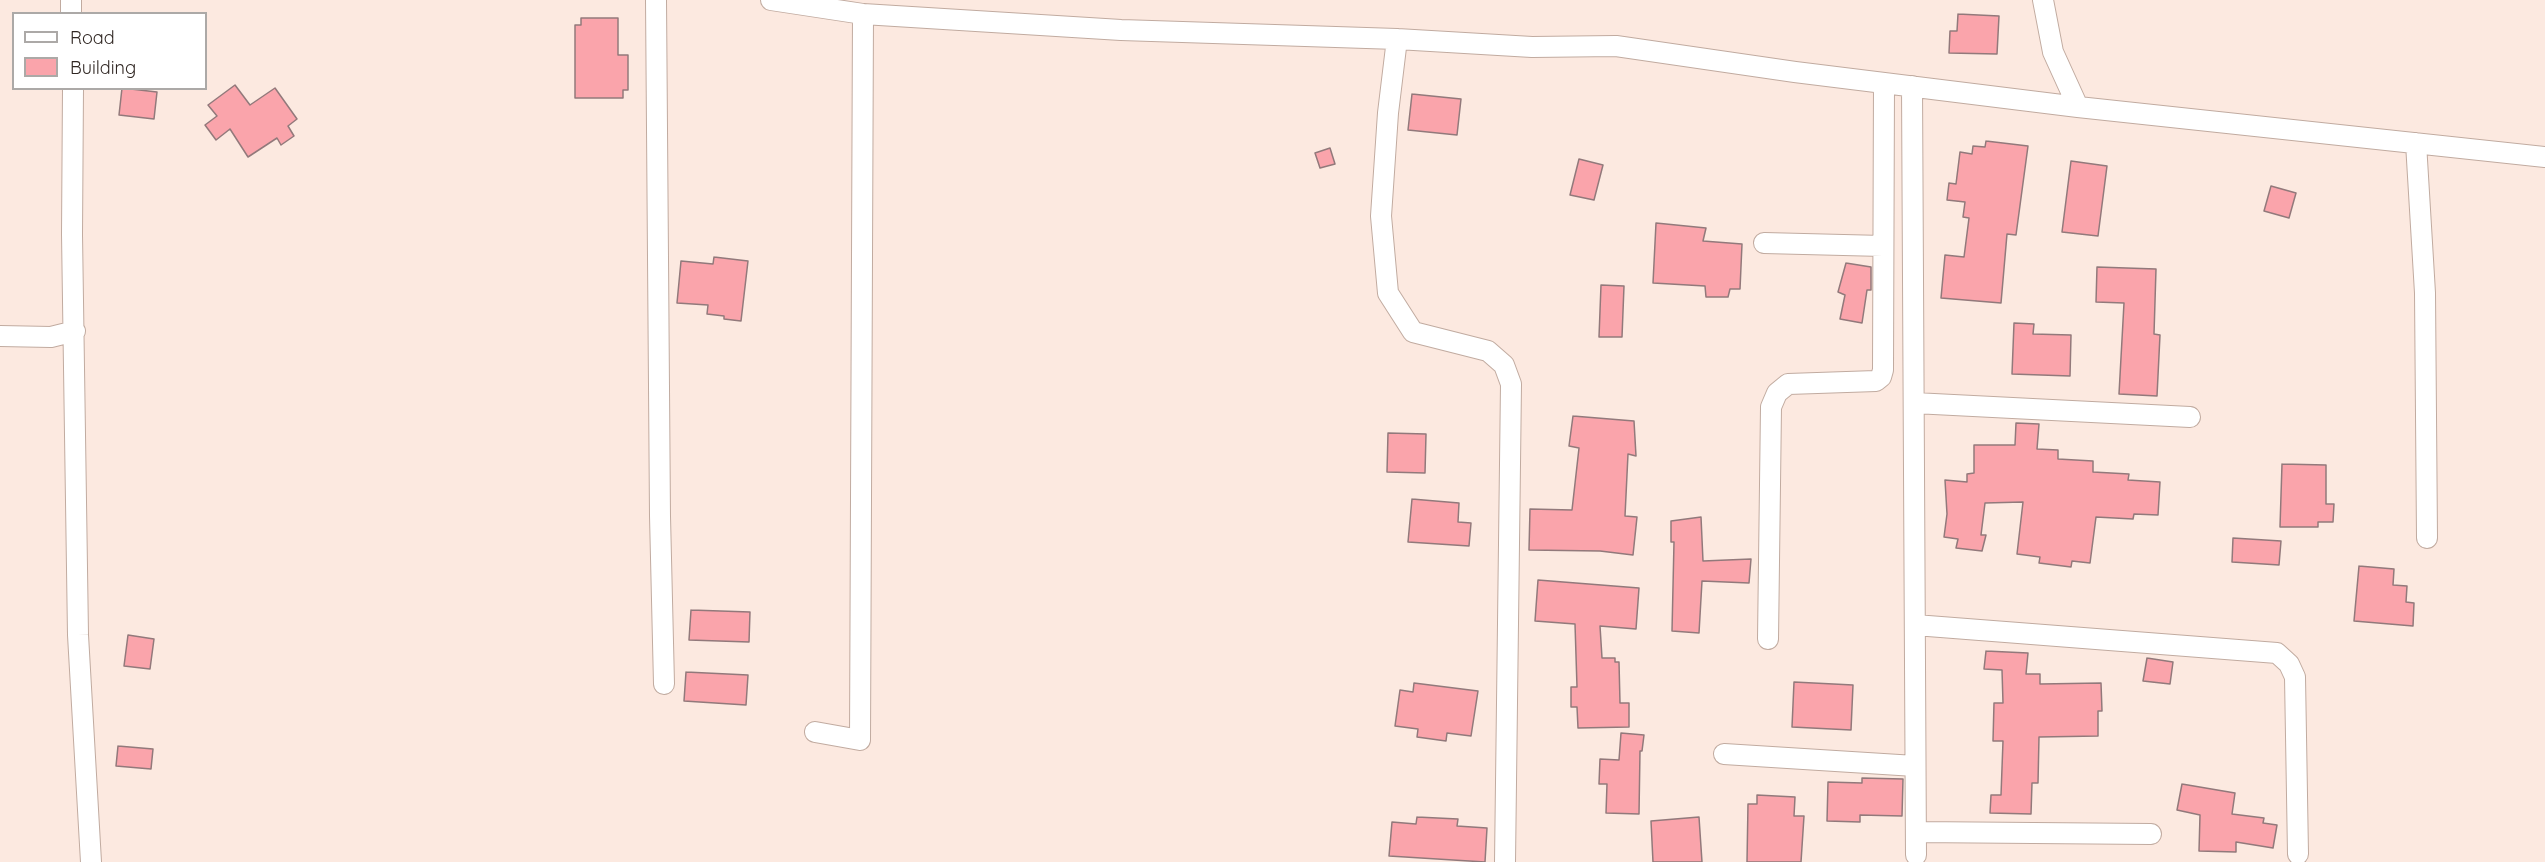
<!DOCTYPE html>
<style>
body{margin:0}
#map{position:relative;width:2545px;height:862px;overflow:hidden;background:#fce9e0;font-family:Quicksand,sans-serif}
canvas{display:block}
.legend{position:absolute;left:12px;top:12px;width:195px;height:78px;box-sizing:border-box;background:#fff;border:2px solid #aca9a7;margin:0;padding:8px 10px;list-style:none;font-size:18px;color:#302723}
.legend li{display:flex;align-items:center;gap:12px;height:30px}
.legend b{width:30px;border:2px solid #aca9a7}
</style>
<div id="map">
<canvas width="2545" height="862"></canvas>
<ul class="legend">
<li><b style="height:8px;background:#fff"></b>Road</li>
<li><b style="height:16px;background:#faa4ab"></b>Building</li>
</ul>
</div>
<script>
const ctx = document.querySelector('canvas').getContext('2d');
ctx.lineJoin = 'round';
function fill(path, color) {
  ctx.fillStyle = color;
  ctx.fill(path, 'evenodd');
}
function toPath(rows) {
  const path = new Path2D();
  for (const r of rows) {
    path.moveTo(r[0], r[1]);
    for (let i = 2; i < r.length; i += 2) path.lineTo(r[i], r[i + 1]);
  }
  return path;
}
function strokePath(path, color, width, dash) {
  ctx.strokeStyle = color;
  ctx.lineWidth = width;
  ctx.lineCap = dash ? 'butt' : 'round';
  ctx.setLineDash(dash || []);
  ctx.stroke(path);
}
const building = toPath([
 [1958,14,1999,16,1997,54,1949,53,1950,31,1957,31,1958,14],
 [581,18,618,18,618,55,628,55,628,90,623,90,623,98,575,98,575,25,581,25,581,18],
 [235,85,250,105,275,88,297,119,288,126,294,136,281,145,277,138,248,157,230,129,216,140,205,125,217,116,208,105,235,85],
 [122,88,157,92,154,119,119,115,122,88],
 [1412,94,1461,99,1457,135,1408,130,1412,94],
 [1986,141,2028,146,2016,235,2007,234,2001,303,1941,298,1945,255,1964,257,1969,218,1963,217,1965,202,1947,200,1949,183,1956,184,1960,152,1972,154,1973,146,1985,147,1986,141],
 [1330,148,1335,164,1320,168,1315,153,1330,148],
 [1579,159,1603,165,1594,200,1570,195,1579,159],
 [2071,161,2107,166,2098,236,2062,232,2071,161],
 [2271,186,2296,193,2289,218,2264,211,2271,186],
 [1656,223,1706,228,1703,241,1742,244,1740,289,1730,289,1728,297,1706,297,1705,286,1653,283,1656,223],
 [714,257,748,261,741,321,724,319,724,316,707,314,708,305,677,303,681,261,713,264,714,257],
 [1846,263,1871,267,1871,290,1867,290,1862,323,1840,319,1845,295,1838,292,1846,263],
 [2097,267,2156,269,2154,334,2160,335,2157,396,2119,394,2124,303,2096,302,2097,267],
 [1601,285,1624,286,1622,337,1599,337,1601,285],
 [2014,323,2034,324,2033,334,2071,335,2070,376,2012,374,2014,323],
 [1573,416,1634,421,1636,456,1628,454,1625,516,1637,517,1633,555,1600,551,1529,550,1530,509,1572,510,1579,448,1569,446,1573,416],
 [2016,423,2039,424,2037,449,2058,450,2058,459,2093,461,2093,472,2129,474,2128,480,2160,482,2158,515,2134,514,2133,519,2096,517,2090,563,2072,561,2071,567,2039,563,2040,557,2017,554,2023,502,1985,503,1981,535,1986,535,1982,551,1956,548,1958,539,1944,537,1947,514,1945,480,1967,482,1967,474,1974,473,1974,445,2015,445,2016,423],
 [1388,433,1426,434,1425,473,1387,472,1388,433],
 [2282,464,2326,465,2326,504,2334,504,2333,522,2318,522,2318,527,2280,527,2282,464],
 [1412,499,1459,503,1458,522,1471,523,1469,546,1408,542,1412,499],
 [1701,517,1703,561,1751,559,1749,583,1702,581,1699,633,1672,631,1674,542,1671,542,1671,521,1701,517],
 [2233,538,2281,541,2279,565,2232,562,2233,538],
 [2359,566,2394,569,2393,585,2407,586,2406,602,2414,603,2413,626,2354,621,2359,566],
 [1538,580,1639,588,1636,629,1600,626,1602,658,1615,658,1615,662,1619,662,1620,703,1629,703,1629,727,1578,728,1577,707,1571,707,1571,687,1577,687,1575,624,1535,621,1538,580],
 [691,610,750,612,749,642,689,640,691,610],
 [128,635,154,639,150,669,124,666,128,635],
 [1986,651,2028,653,2026,674,2040,674,2040,684,2101,683,2102,711,2098,711,2098,736,2039,737,2038,783,2032,783,2031,814,1990,813,1991,795,2001,795,2003,741,1993,741,1994,703,2003,703,2002,670,1984,669,1986,651],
 [2147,658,2173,662,2170,684,2143,681,2147,658],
 [686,672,748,675,746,705,684,701,686,672],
 [1794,682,1853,685,1851,730,1792,727,1794,682],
 [1414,683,1478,691,1471,736,1447,733,1446,741,1417,737,1418,729,1395,726,1400,690,1413,692,1414,683],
 [1621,733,1644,735,1642,751,1640,751,1639,814,1606,813,1607,784,1599,784,1600,759,1619,760,1621,733],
 [118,746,153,749,151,769,116,766,118,746],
 [1862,778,1903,779,1902,816,1860,815,1860,822,1827,821,1828,782,1862,783,1862,778],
 [2182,784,2235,793,2232,814,2264,818,2263,823,2277,825,2273,848,2236,842,2236,852,2199,851,2200,815,2177,810,2182,784],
 [1757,795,1795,797,1794,816,1804,816,1801,862,1747,862,1748,804,1757,804,1757,795],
 [1417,817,1458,819,1457,826,1487,828,1485,862,1389,856,1392,822,1416,824,1417,817],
 [1699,817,1702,862,1653,862,1651,821,1699,817]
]);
const street = toPath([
 [71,0,71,14],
 [656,0,660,516,664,684],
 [771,0,863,14,1121,30,1397,39,1532,47,1616,46,1795,72,2078,107,2545,157],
 [2043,0,2053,52,2078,107],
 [1397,39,1388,113,1381,216,1388,293,1413,332,1488,351,1504,365,1511,384,1505,862],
 [1912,86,1916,855],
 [73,88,72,234,78,635,91,862],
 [2416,143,2425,293,2427,538],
 [1764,243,1883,246],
 [0,336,51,337,75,331],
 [1914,403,2190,417],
 [1915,625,2277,653,2289,664,2295,677,2298,854],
 [1768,639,1771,407,1777,393,1788,384,1876,381,1881,377,1883,370,1884,83],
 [815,732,860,740,863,14],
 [1724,754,1915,766],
 [1916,832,2151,834]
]);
fill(building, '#faa4ab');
strokePath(building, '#92797b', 1.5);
strokePath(street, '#c1aba0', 22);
strokePath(street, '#fff', 20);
</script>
